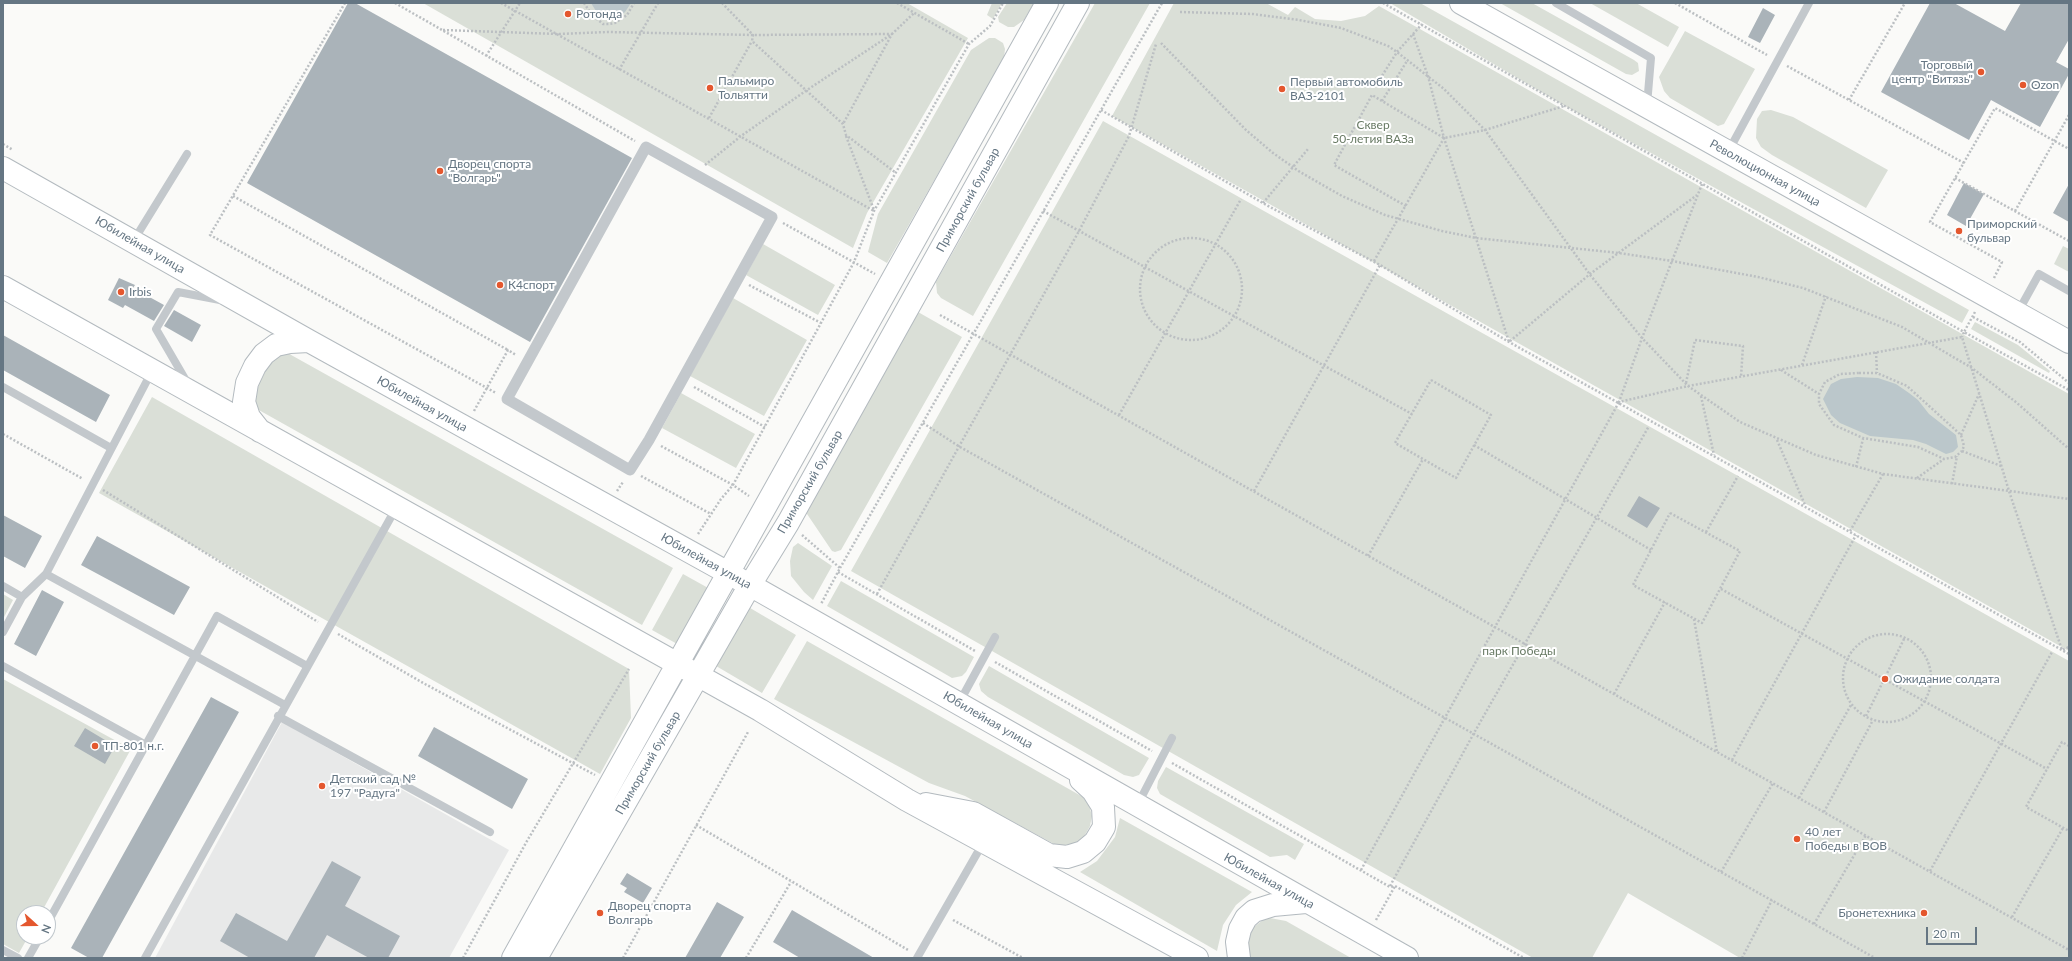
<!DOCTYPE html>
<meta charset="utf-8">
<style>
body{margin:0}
#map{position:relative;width:2072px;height:961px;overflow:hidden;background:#fafaf8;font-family:Lato,sans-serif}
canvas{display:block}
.frame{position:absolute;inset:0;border:4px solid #657683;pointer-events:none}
.north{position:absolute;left:16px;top:905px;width:40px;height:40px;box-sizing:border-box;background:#fff;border:1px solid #c1c8cd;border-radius:50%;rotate:111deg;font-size:11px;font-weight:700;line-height:16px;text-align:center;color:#657683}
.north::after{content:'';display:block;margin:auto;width:14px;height:18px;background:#e4572e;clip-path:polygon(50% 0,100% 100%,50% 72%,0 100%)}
.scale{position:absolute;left:1926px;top:927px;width:51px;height:18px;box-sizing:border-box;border:2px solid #657683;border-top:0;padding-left:5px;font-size:12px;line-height:14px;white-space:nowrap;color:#657683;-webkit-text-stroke:3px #fff;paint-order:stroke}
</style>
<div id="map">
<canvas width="2072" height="961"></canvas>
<div class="frame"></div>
<div class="north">N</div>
<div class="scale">20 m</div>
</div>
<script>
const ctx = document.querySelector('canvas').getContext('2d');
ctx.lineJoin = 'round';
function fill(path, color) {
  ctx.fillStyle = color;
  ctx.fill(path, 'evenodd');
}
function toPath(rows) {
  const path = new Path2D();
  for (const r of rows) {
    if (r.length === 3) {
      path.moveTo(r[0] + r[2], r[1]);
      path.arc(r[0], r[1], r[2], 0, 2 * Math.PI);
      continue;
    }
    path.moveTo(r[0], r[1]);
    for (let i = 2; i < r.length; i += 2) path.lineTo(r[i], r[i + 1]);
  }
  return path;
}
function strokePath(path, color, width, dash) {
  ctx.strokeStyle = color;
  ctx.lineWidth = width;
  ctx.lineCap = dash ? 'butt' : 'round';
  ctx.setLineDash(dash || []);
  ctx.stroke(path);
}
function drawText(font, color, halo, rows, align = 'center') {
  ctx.font = font + ' Lato,sans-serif';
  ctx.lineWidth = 4;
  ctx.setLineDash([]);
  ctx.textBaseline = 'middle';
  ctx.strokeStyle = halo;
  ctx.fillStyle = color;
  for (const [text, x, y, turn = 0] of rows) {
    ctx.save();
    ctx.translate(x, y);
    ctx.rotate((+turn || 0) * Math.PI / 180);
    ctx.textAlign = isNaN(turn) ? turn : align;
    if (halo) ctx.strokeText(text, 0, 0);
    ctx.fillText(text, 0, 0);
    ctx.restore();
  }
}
const built = toPath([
 [282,722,509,850,449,958,155,958]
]);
const green = toPath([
 [423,3,907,3,968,38,867,213,853,248],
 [992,3,1002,3,993,19,987,15],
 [1007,3,1034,3,1024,20,1014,27,1008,27,999,22,998,17],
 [1095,3,1150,3,973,316,941,298,937,293,936,282],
 [1174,3,1266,3,1288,15,1295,7,1315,19,1341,21,1365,16,1379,6,2069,394,2069,651,1112,116],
 [1390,3,1420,3,1969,310,1962,323,1565,106],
 [1500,3,1532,3,1634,60,1638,63,1639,71,1632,75,1626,74],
 [1590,3,1636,3,1679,27,1668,47],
 [1685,31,1755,69,1724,124,1718,126,1670,98,1664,91,1659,77],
 [989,38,995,38,1003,43,1005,49,1004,58,887,263,868,252,878,214,971,50],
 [1771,110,1793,117,1888,170,1866,208,1772,155,1761,147,1756,138,1757,119,1762,111],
 [1103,121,2069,661,2069,958,1740,958,1628,893,1592,958,1533,958,851,571],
 [763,244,835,285,818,315,746,275],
 [2063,246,2069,249,2069,272,2054,264],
 [733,298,807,340,764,416,690,376],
 [918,312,962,337,841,550,835,552,832,551,805,511],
 [1975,322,2018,345,2050,371,2049,373,1971,329],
 [284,351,673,568,642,625,257,409,255,401,260,379,274,358],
 [681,393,755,434,736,468,662,428],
 [152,397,629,669,631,718,600,774,99,493],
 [798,543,832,566,813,600,804,592,791,576,790,561,793,547],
 [683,574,710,589,679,645,652,630],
 [841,581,974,657,966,672,962,676,952,678,827,606],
 [3,594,13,600,3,619],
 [745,605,796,635,762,693,711,663],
 [807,641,1083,797,1089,805,1092,816,1090,826,1085,835,1077,843,1066,846,1056,845,965,796,929,783,774,699],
 [989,666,1149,758,1139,775,1133,777,1124,775,988,697,981,691,979,684],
 [3,679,131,749,41,913,24,913,24,937,28,937,19,953,3,944],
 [1166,767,1304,844,1295,860,1287,855,1270,857,1160,794,1157,788,1158,781],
 [1120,818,1252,892,1236,905,1223,925,1217,951,1080,872,1097,861,1115,837],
 [1270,918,1286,921,1351,958,1248,958,1248,936,1251,929,1263,920]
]);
const water = toPath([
 [591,3,631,3,625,12,615,20,605,19,596,11],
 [1857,377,1878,378,1896,384,1909,393,1918,400,1929,414,1956,435,1958,447,1953,452,1946,454,1926,444,1913,440,1870,436,1840,423,1831,415,1823,399,1831,384,1841,379]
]);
const building = toPath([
 [348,3,355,3,632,158,530,342,247,183],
 [1930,3,1954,3,2005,31,2021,3,2069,3,2069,39,2056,62,2069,69,2069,74,2040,127,1991,100,1969,140,1881,92],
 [1763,8,1775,15,1760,43,1748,37],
 [1964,183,1984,194,1966,226,1947,215],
 [2069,184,2069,222,2053,213],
 [119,278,135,285,133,288,164,305,154,321,125,305,123,308,108,300],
 [174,310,201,325,192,342,164,326],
 [3,335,110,395,96,422,3,370],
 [1639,496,1660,508,1647,528,1627,516],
 [3,515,42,536,25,568,3,556],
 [97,536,190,587,174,615,81,565],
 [42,590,64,602,36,656,14,644],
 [211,697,239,712,102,958,89,958,71,948],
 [434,727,528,779,512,809,418,756],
 [85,728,115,746,105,764,74,746],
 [332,861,361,877,345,906,400,936,388,958,369,958,327,935,314,958,250,958,220,941,236,913,287,941],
 [627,873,652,888,643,903,624,892,627,888,620,884],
 [717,902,744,917,720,958,685,958],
 [792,910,874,958,800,958,773,942]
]);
const path = toPath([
 [345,3,210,235,496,393],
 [395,3,635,141],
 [501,3,874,211],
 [584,3,592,15,603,24,609,24,615,23,627,15,634,3],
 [722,3,753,35,752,41,843,124,846,135,896,173],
 [897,3,969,44],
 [1383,3,1964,332,1962,337],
 [1675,3,1767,55],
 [1180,12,1253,14,1299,20,1341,28,1388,46,1397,52,1444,89,1485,130,1591,276,1642,338,1688,386,1740,422,1816,455,1883,474,2069,499],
 [443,30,558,34,608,32,753,35,892,34,843,124],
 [1413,34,1428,76,1444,138,1509,342,1590,274,1697,195],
 [1161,43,1246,130,1273,153,1300,172,1342,196,1385,215,1442,231,1476,238,1619,253,1672,261,1758,277,1803,288,1902,327,1972,368,2017,403,2069,449],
 [486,56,520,3],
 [1787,66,1964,163],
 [619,70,658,3],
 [1380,79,1397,52,1422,24],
 [1849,100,1905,3],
 [1382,101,1407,61],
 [1101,110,1270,207,1380,265,1509,342,2069,654],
 [709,118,752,41],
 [846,136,874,210],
 [3,144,13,150],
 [705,165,741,136,807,90,892,34,914,13],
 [1955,178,2069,241],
 [1702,184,1642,338,1619,402,1688,386,1962,337,2009,491,2062,650,2069,647],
 [233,196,508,350],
 [1263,203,1308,149],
 [1406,206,1334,165,1372,95,1444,138,1485,130,1564,106],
 [1043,211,1412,414],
 [2015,211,2069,115],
 [783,223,875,274],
 [1191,289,51],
 [1374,261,1444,138],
 [1994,278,2002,262,1930,222,1995,108,2069,149],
 [749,285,821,323],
 [1975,312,1964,332,2069,390],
 [940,315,2069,950],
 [1973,317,2020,342,2069,383],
 [1876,352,1877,373],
 [1802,365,1826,296],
 [1781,370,1819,394],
 [1859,373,1877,373,1907,386,1961,435,1964,446,1962,451,1955,457,1944,459,1918,447,1863,438,1834,425,1819,404,1819,394,1825,382,1840,374,1859,373],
 [1431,380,1491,415,1456,478,1395,443,1431,380],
 [1686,383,1695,340,1743,346,1741,377],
 [694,387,765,427],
 [1701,396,1714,455],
 [474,411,508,350,516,355],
 [1119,415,1241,199],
 [923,423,960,447,1875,958],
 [3,434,83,479],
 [1961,435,1979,394],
 [1777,440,1805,505],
 [1474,445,1651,550],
 [661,446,733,485,749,496],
 [1962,451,2001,466],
 [1856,467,1863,439],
 [641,476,711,514],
 [1917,478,1944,459],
 [1952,484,1957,456],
 [103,490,318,622],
 [617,491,623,482],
 [1254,491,1380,265],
 [1670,513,1740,551,1702,623,1633,585,1670,513],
 [1850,531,1883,474],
 [1706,532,1738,476],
 [698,534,721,499,733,485,854,262,874,211,969,44,990,26,1003,3],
 [802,535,840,568,821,604],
 [1368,556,1423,459],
 [840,568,1162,3],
 [838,572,975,651],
 [1721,589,2047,769],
 [877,594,1079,231,1129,136,1156,44],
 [1694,619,1717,752],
 [1887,678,44],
 [338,634,425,684,595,775],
 [995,662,1152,751],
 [1614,694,1665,602],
 [1866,716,1905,637],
 [2069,746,2062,742,2026,807,2069,831],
 [1732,760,1856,535],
 [1172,763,1390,887,1395,886,1524,958],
 [1799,798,1851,705],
 [1824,812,1873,720],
 [696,825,908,950],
 [1361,870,1619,402],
 [1930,871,2052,652],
 [1721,872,1773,783],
 [1390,886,1474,733,1649,426],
 [2012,917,2063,828],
 [953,920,1023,958],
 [1376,920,1395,886],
 [1814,924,1866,835],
 [463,958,527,841,629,669],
 [623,958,748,732],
 [746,958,791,882],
 [1742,958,1772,900]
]);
const service = toPath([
 [1556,3,1651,58,1647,105],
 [1728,152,1809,3],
 [134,240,187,154],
 [2018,312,2039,274,2069,291],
 [188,384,156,329,178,292,220,300],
 [3,387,111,448],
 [46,574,285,705],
 [3,586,22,597],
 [3,632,22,597,46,574,152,371],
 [3,666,146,745],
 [959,703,995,637],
 [278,716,490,832],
 [1138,804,1172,738],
 [48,922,217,616,307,666],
 [3,950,18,958],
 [28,958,40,937],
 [145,958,396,508],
 [917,958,983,843]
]);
const pedestrian = toPath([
 [646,147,772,217,649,440,630,470,507,399,646,147]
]);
const secondary = toPath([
 [1461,3,2069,342],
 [3,168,309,341,750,585,1407,958],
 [3,287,760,710,907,800,1197,958],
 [260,431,249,417,244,402,247,383,255,366,264,354,276,345,290,342,309,341],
 [926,804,973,813,1049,855,1067,857,1083,852,1095,842,1104,827,1103,807,1093,791,1081,780],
 [513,958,1047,3],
 [536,958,750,585,788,523,1078,3],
 [1239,958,1237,942,1240,929,1246,918,1254,911,1273,905,1306,902]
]);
const markers = [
 [568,14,4,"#e4572e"],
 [1981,72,4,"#e4572e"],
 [2023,85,4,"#e4572e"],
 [710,88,4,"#e4572e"],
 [1282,89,4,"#e4572e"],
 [440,171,4,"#e4572e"],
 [1959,231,4,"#e4572e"],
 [500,285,4,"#e4572e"],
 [121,292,4,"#e4572e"],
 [1885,679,4,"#e4572e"],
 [95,746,4,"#e4572e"],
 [322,786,4,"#e4572e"],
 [1797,839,4,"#e4572e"],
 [600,913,4,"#e4572e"],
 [1924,913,4,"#e4572e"]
];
const poiNames = [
 ["Ротонда",576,14],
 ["Торговый",1973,65,"right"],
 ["центр \"Витязь\"",1973,79,"right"],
 ["Пальмиро",718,81],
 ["Тольятти",718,95],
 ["Первый автомобиль",1290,82],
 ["ВАЗ-2101",1290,96],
 ["Ozon",2031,85],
 ["Дворец спорта",448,164],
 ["\"Волгарь\"",448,178],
 ["Приморский",1967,224],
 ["бульвар",1967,238],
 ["К4спорт",508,285],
 ["Irbis",129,292],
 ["Ожидание солдата",1893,679],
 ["ТП-801 н.г.",103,746],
 ["Детский сад №",330,779],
 ["197 \"Радуга\"",330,793],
 ["40 лет",1805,832],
 ["Победы в ВОВ",1805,846],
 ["Дворец спорта",608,906],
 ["Волгарь",608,920],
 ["Бронетехника",1916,913,"right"]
];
const parkNames = [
 ["Сквер",1373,125],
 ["50-летия ВАЗа",1373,139],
 ["парк Победы",1519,651]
];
const streetNames = [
 ["Революционная улица",1765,173,29],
 ["Приморский бульвар",968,200,-61],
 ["Юбилейная улица",140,245,30],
 ["Юбилейная улица",422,404,29],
 ["Приморский бульвар",810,482,-60],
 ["Юбилейная улица",706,561,29],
 ["Юбилейная улица",988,720,30],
 ["Приморский бульвар",648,763,-60],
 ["Юбилейная улица",1269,881,29]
];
fill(built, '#e8e9e9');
fill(green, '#dadfd7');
fill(water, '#bbc7cb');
fill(building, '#aab3b9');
strokePath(secondary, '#b3babf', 24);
strokePath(path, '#bbbfc2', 2.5, [2, 2]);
strokePath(service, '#c3c8cc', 8);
strokePath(pedestrian, '#c3c8cc', 11);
strokePath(secondary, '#fff', 22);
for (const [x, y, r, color] of markers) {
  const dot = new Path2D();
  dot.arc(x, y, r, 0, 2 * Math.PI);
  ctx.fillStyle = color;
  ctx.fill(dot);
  strokePath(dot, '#fff', 1.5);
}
drawText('12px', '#657683', '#fff', poiNames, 'left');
drawText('12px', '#687a64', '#fff', parkNames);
drawText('12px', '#657683', '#fff', streetNames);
</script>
